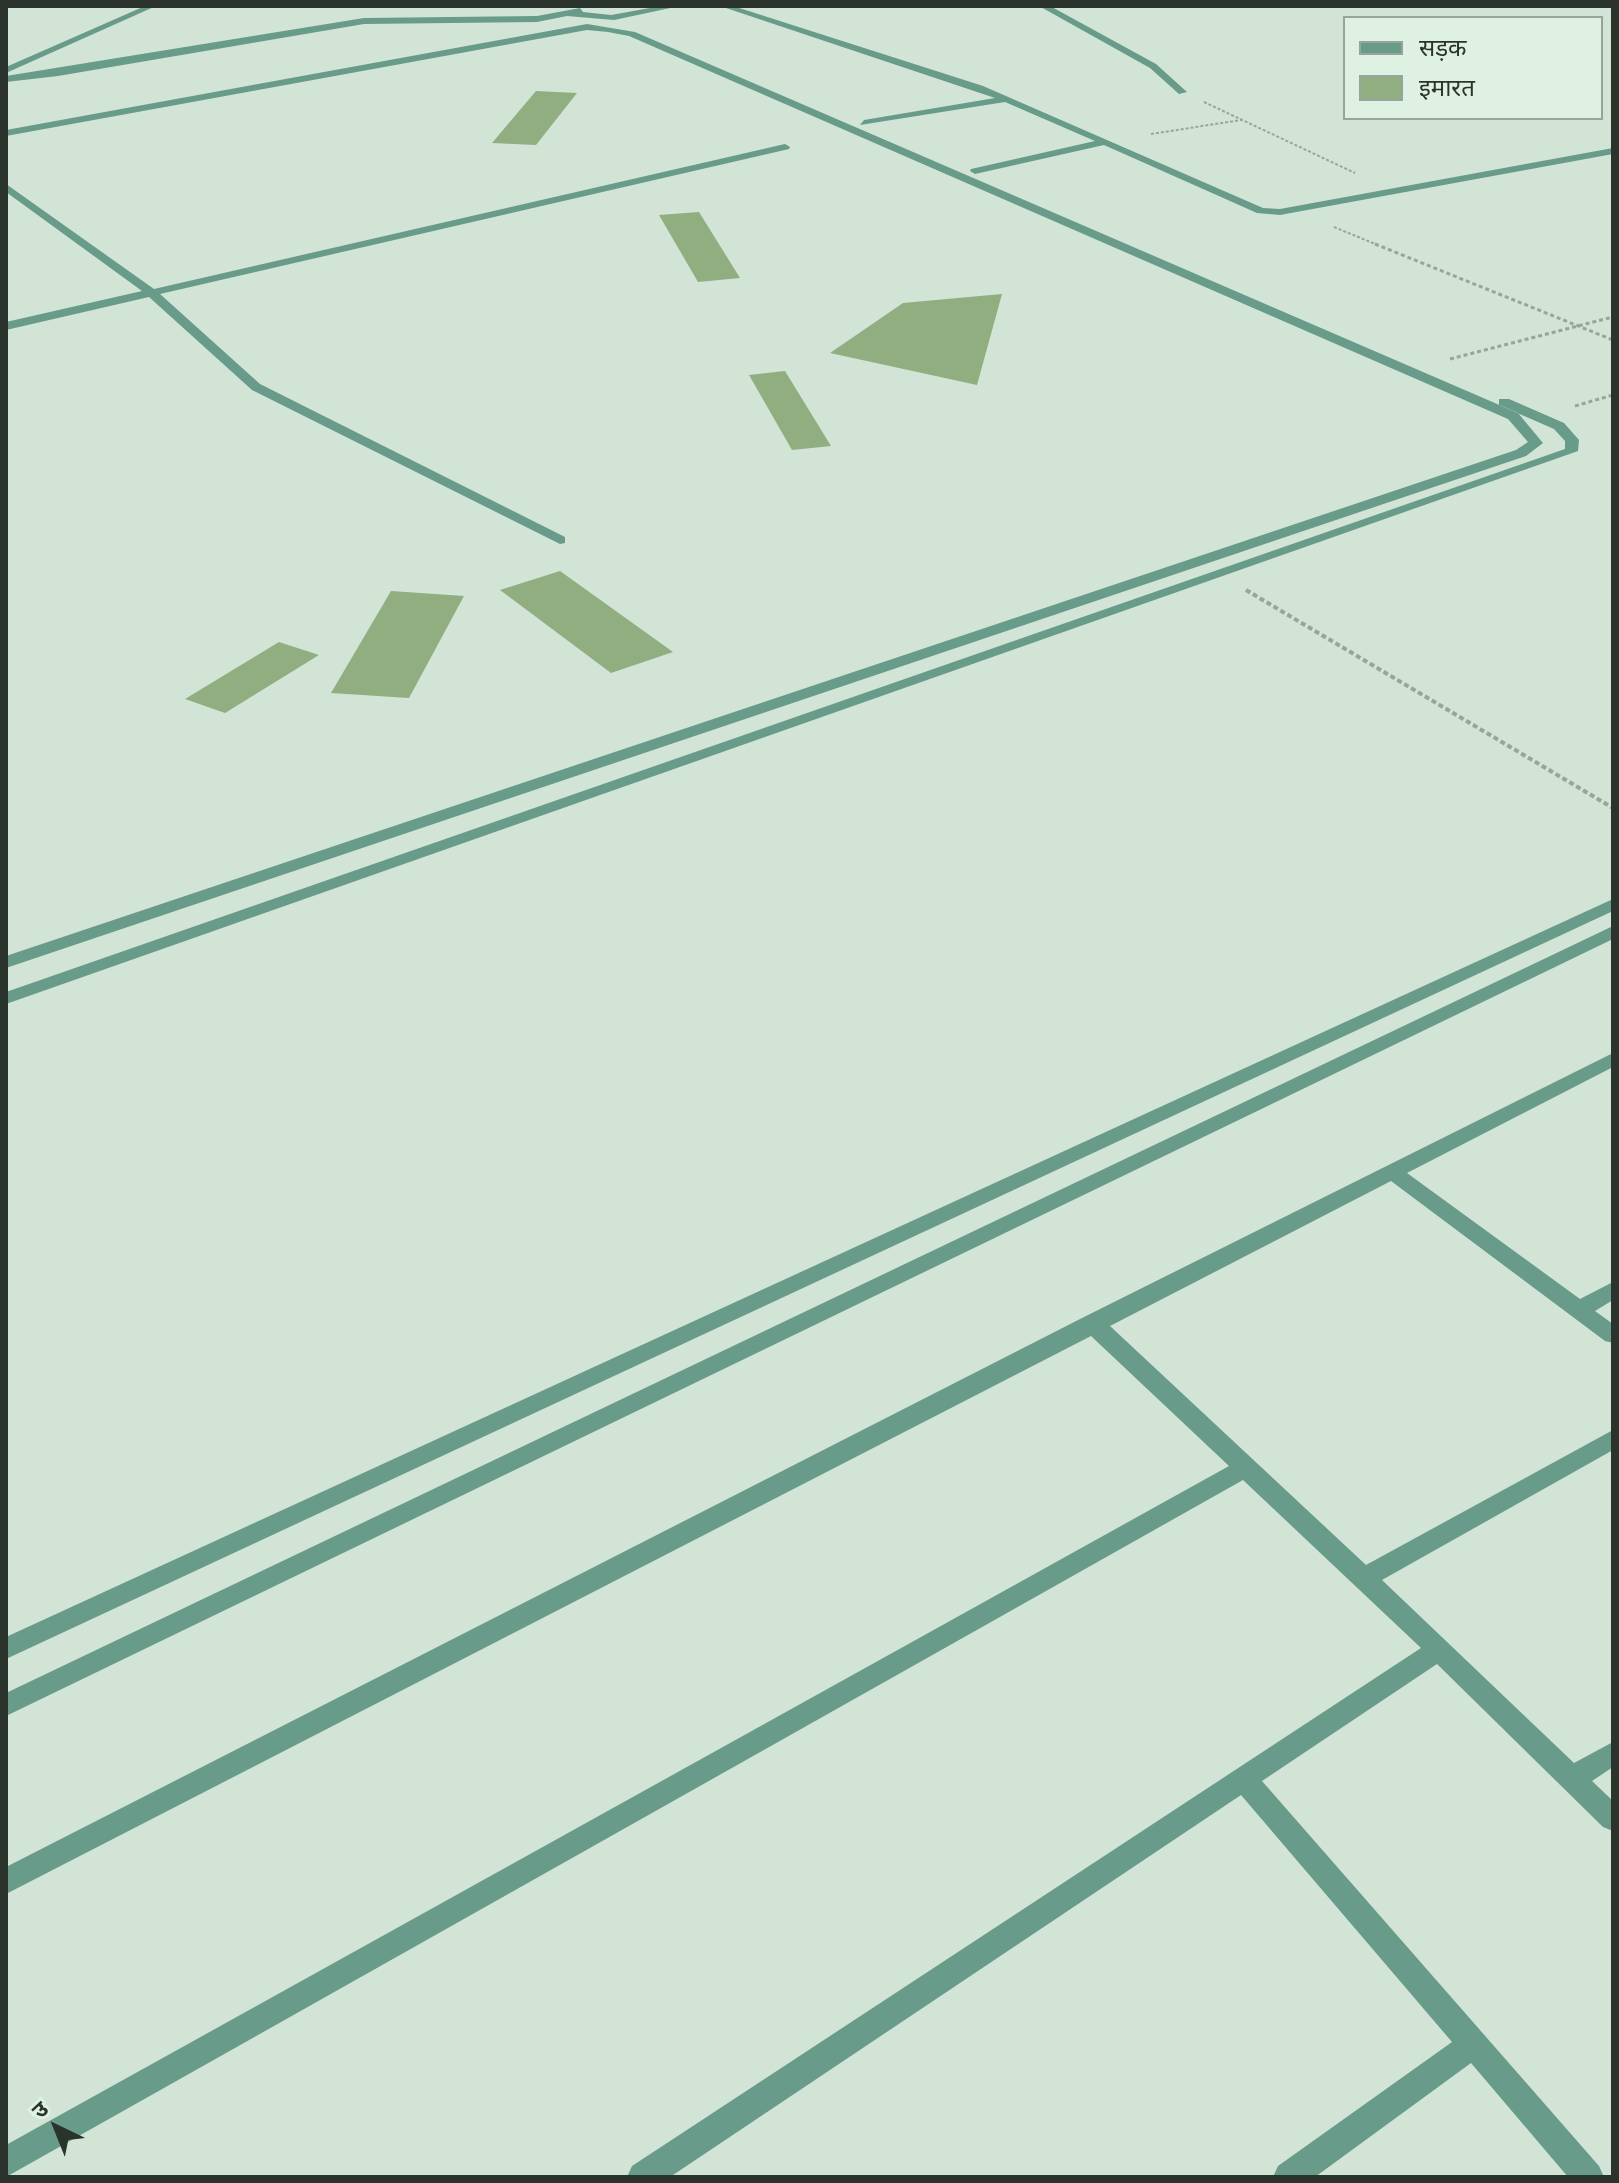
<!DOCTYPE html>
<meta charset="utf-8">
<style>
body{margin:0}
#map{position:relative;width:1619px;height:2183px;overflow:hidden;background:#d1e4d6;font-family:Jost,"Noto Sans Devanagari",sans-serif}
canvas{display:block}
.frame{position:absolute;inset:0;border:8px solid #2b332d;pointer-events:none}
.legend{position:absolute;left:1343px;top:16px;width:260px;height:104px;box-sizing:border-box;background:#def1e3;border:2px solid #96a59a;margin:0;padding:10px 14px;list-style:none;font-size:24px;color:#2b332d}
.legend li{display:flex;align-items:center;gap:16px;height:40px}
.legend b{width:40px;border:2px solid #96a59a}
.north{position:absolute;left:16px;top:2087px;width:80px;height:80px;-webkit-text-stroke:6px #def1e3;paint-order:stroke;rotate:317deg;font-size:22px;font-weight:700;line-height:32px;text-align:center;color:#2b332d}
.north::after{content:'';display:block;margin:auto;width:28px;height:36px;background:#2b332d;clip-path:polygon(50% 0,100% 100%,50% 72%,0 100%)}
</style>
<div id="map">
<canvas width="1619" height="2183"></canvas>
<div class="frame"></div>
<ul class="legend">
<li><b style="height:10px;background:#699b8a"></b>सड़क</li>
<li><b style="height:22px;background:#91ae80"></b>इमारत</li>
</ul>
<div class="north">उ</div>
</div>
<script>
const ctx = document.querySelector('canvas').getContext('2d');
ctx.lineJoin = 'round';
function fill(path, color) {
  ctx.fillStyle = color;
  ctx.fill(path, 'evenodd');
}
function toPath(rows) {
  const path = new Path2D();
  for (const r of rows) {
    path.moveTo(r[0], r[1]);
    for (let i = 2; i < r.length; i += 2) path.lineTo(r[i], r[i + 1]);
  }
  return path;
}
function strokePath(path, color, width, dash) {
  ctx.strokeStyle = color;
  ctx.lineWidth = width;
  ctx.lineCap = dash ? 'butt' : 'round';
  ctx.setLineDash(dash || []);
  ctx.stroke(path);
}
const building = toPath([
 [536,91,577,93,536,145,492,143],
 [699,212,740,278,698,282,659,215],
 [1002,294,977,385,830,353,903,303],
 [785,371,831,446,792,450,749,375],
 [560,571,673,652,611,673,500,590],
 [391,591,464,596,409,698,331,693],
 [279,642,319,655,225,713,185,699]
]);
const pathFar2 = toPath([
 [1204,102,1355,173],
 [1151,134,1241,120],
 [1334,227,1380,246]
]);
const pathFar1 = toPath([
 [1375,244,1613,340],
 [1450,359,1613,317],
 [1575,406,1613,395]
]);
const path = toPath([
 [1246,590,1613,808]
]);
const minor = toPath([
 [145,6,156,6,6,73,6,67,145,6],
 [661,6,680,6,614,20,567,16,537,22,364,24,58,76,6,82,6,76,364,18,537,16,580,8,583,12,611,15,661,6],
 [720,6,733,6,983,86,1263,208,1280,209,1613,148,1613,154,1280,215,1257,213,1104,145,975,174,970,171,971,169,1095,141,1005,102,860,125,864,120,995,98,720,6],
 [1039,6,1050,6,1156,64,1187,92,1179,94,1150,68,1039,6],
 [587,24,635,32,1518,413,1543,443,1526,456,6,968,6,956,1516,450,1528,442,1508,419,629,36,608,32,587,30,6,136,6,130,587,24],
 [785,144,790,147,789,149,160,294,260,384,565,537,565,543,560,544,252,390,149,297,6,330,6,322,142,291,6,192,6,184,154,289,785,144],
 [1499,399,1509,399,1564,423,1579,440,1578,451,6,1004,6,992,1565,449,1565,441,1554,429,1499,405,1499,399],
 [1613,899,1613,911,6,1659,6,1637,1613,899],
 [1613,926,1613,939,6,1716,6,1693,1613,926],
 [1613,1053,1613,1067,1407,1173,1580,1299,1613,1282,1613,1300,1595,1311,1613,1324,1613,1343,1605,1341,1391,1181,1110,1326,1366,1565,1613,1430,1613,1450,1382,1580,1574,1763,1613,1742,1613,1767,1592,1781,1613,1801,1613,1831,1603,1827,1437,1664,1262,1781,1599,2166,1604,2177,1568,2177,1471,2063,1315,2177,1273,2177,1278,2166,1452,2042,1241,1795,670,2177,627,2177,632,2166,1421,1648,1243,1480,6,2177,6,2145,1229,1466,1091,1336,6,1894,6,1867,1084,1317,1613,1053]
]);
fill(building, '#91ae80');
strokePath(pathFar2, '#97a69b', 2, [3, 2]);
strokePath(pathFar1, '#97a69b', 3, [4, 3]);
strokePath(path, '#97a69b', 4, [5, 3]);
fill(minor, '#699b8a');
</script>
